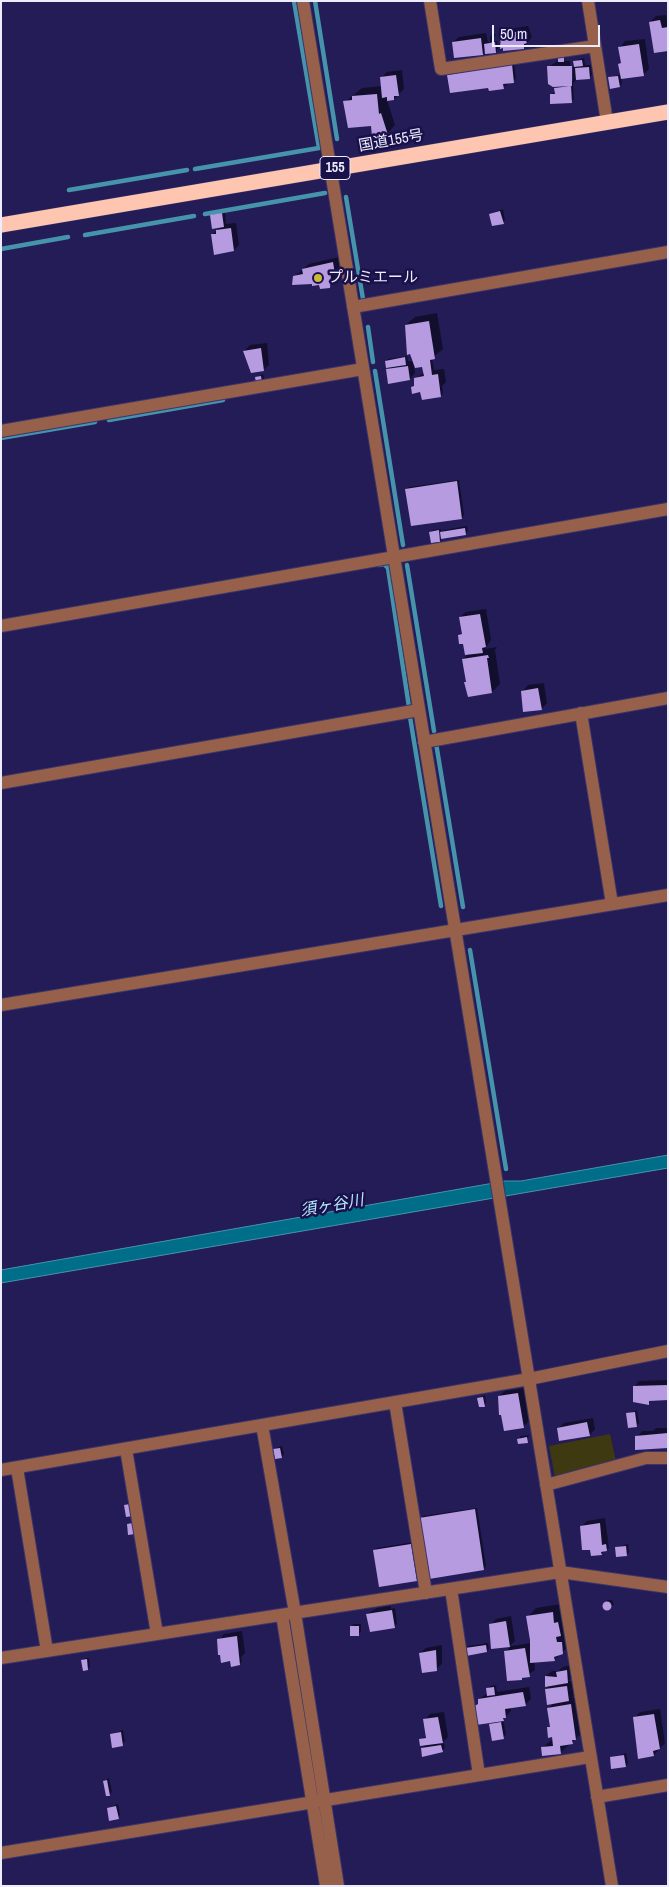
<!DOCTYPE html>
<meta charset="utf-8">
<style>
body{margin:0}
#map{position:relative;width:669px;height:1887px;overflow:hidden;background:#231c56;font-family:"Archivo Narrow",sans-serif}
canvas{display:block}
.frame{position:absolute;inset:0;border:2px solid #ebecfc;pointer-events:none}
.scale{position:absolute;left:492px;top:25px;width:108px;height:22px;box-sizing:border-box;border:2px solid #ebecfc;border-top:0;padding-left:6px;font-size:15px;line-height:18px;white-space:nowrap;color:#ebecfc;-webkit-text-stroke:4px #1a114b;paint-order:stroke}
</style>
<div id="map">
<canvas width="669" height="1887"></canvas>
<div class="frame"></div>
<div class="scale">50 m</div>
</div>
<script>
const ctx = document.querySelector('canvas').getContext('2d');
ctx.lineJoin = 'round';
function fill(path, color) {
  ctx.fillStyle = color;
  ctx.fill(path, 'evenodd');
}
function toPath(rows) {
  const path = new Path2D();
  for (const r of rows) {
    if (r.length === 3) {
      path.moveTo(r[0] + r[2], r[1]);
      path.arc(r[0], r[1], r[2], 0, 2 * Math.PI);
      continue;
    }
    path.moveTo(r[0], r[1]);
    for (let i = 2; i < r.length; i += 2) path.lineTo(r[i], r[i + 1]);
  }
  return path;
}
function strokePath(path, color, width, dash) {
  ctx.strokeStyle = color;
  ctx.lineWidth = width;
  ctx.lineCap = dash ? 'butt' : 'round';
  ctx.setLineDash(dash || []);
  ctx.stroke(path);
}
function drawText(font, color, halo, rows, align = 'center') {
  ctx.font = font + ' "Archivo Narrow","Noto Sans JP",sans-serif';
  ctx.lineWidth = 5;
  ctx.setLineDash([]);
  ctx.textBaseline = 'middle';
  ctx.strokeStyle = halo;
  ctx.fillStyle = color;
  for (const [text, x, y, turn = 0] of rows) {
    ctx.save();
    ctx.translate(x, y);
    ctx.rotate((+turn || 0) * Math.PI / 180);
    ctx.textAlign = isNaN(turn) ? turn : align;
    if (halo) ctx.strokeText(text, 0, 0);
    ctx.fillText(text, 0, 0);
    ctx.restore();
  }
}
const green = toPath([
 [610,1434,616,1461,555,1477,549,1446]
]);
const water = toPath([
 [668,1155,668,1168,1,1283,1,1270,505,1181,521,1181,668,1155]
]);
const shadow = toPath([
 [666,15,668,23,668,50,650,22,656,16],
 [528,26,532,37,524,47,501,47,502,35,508,29],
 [486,33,488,42,490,42,490,37,492,34,496,34,491,42,497,41,498,49,496,52,486,50,483,54,453,42,459,37],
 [645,39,649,69,643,75,621,78,622,84,620,86,610,78,621,74,620,47,625,41],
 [566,55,564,61,570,61,571,81,573,81,573,61,584,58,585,65,591,65,592,75,590,77,578,78,573,83,574,99,572,101,551,94,556,92,555,88,558,85,549,67],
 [514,62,516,79,503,87,490,86,449,75,457,66],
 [402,70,404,89,394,99,387,100,395,125,387,134,345,102,362,88,382,86,381,78,387,72],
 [503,209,505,220,503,222,490,214],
 [225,211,226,224,236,223,239,245,234,250,212,235,220,227,212,215],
 [339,257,340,267,336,272,335,281,329,286,295,276,309,264],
 [437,313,443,349,432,358,434,370,444,369,446,382,442,386,443,394,440,396,412,387,415,384,416,378,425,372,423,365,414,367,415,373,410,379,387,370,390,366,386,361,388,359,407,356,408,361,412,361,406,325,415,317],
 [267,343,269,365,263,370,244,351,250,345],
 [263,374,264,378,262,381,257,377],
 [459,480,464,515,462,518,406,489,409,487],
 [467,526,468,531,465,534,442,538,440,541,430,532,433,530,441,529,441,532,444,530],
 [486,609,491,640,485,649,497,647,495,650,500,684,492,692,465,682,467,680,463,659,469,653,459,635,463,632,460,617,466,612],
 [544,683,547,703,541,709,523,691,528,685],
 [668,1380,668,1398,652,1399,648,1403,634,1387,639,1381],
 [524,1388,529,1421,524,1426,499,1396,505,1391],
 [485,1395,486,1403,484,1405,479,1398],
 [637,1410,639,1423,636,1426,627,1414],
 [593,1418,595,1429,590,1435,558,1429,564,1423],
 [656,1428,668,1428,668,1447,637,1437,642,1431,653,1431],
 [529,1435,527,1441,519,1439,521,1436],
 [282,1446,284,1454,282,1457,274,1449],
 [477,1508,486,1566,484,1569,421,1519,423,1516],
 [605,1518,609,1548,601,1554,582,1526,587,1521],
 [413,1542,419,1577,416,1580,374,1550,377,1548],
 [628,1544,629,1552,627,1555,617,1547],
 [607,1600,612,1600,614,1605,604,1608],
 [561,1604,568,1647,554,1660,534,1661,535,1670,522,1679,505,1652,511,1646,531,1643,528,1617,536,1608],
 [391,1606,391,1609,395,1608,397,1624,394,1627,367,1614,377,1608],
 [511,1616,515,1641,510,1646,491,1624,496,1619],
 [354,1624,361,1624,361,1632,358,1634,351,1626],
 [242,1631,245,1653,241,1657,242,1662,239,1664,234,1659,222,1661,218,1649,219,1640,224,1634],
 [488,1643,489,1649,486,1651,466,1649,468,1646],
 [442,1645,442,1664,436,1669,420,1653,426,1648],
 [85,1658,89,1658,90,1666,88,1669,83,1661],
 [572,1665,573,1676,568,1681,572,1681,574,1695,572,1698,579,1696,581,1734,560,1753,542,1748,553,1739,548,1728,551,1725,549,1708,555,1702,546,1689,550,1685,546,1676,552,1671,558,1671,563,1667],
 [496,1685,497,1692,529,1687,531,1699,525,1705,510,1707,511,1711,503,1719,506,1735,503,1737,491,1725,495,1721,479,1699,488,1693,487,1688,490,1686],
 [660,1709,665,1743,654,1755,635,1717,640,1712],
 [444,1712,448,1737,441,1744,444,1743,445,1748,442,1751,422,1748,427,1743,420,1740,427,1736,424,1720,430,1714],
 [123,1730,125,1742,113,1746,111,1735],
 [626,1753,628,1763,626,1766,611,1758],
 [109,1778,112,1792,109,1795,104,1781],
 [118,1804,120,1815,118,1818,108,1808]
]);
const stream = toPath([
 [315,1,337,139],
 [195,169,319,148,294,1],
 [69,190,187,170],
 [346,197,363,299],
 [205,214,325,193],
 [85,235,194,216],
 [1,249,68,237],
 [368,327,373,362],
 [375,371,403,545],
 [109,420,223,400],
 [1,438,95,422],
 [379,565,384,564,388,568,409,707],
 [407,565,434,731],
 [410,717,441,906],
 [436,743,463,907],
 [470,950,506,1169]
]);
const building = toPath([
 [660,20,662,28,668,27,668,51,654,53,649,22],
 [522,31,527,43,524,44,524,49,503,51,503,48,500,49,501,34],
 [481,38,483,55,454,58,452,42],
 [495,42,496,53,485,54,484,44],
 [639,44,644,76,621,79,618,64,621,63,618,47],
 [558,57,564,57,564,62,558,62],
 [582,60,583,66,574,67,573,61],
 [512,64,514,83,503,84,504,89,489,91,488,88,450,93,447,75],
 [547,66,572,66,572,86,553,87,548,84],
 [589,67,590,79,576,80,575,68],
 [396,75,399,96,394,96,394,100,387,101,387,97,382,98,380,77],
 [618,76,620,87,610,89,608,77],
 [571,86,572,103,550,104,550,94,555,94,554,88],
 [377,94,379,114,381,113,388,135,372,137,371,126,348,128,343,101,352,100,352,96],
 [500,211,504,224,492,226,489,214],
 [222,213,224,227,212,229,210,215],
 [231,228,234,251,214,255,211,234,216,234,216,230],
 [333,262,335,274,331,274,330,288,320,289,319,285,312,286,312,284,292,285,293,276,303,274,302,269],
 [429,321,435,359,430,360,432,375,438,374,441,397,422,400,420,392,412,394,411,387,414,386,414,378,424,376,422,367,415,368,410,354,407,355,405,325],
 [261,348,264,371,251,373,243,351],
 [405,357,406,365,386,368,385,361],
 [408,366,410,380,388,384,386,369],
 [261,376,262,382,256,383,255,377],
 [457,481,462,519,411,526,405,489],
 [465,528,466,535,441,539,440,532],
 [439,530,440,542,431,543,429,532],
 [480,614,486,647,482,648,483,653,465,655,463,644,459,644,458,635,462,634,459,617],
 [488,655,489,658,487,658,492,693,468,697,464,682,466,682,462,659],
 [538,688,542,710,523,712,521,691],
 [668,1385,668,1400,649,1401,649,1405,633,1402,633,1386],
 [518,1393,524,1428,504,1431,501,1415,499,1415,498,1396],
 [483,1397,485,1407,479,1407,477,1398],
 [635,1412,637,1427,628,1428,626,1413],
 [587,1422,590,1436,559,1441,557,1428],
 [668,1433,668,1448,635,1450,635,1436],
 [527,1437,528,1443,518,1444,517,1439],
 [280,1448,282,1458,275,1459,273,1449],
 [130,1504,133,1516,126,1517,124,1505],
 [475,1509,484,1570,429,1579,419,1518],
 [133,1523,135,1534,128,1535,127,1524],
 [600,1523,602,1545,606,1544,607,1551,601,1552,602,1555,591,1556,590,1550,582,1550,580,1526],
 [411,1544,417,1581,379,1587,373,1550],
 [626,1546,627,1556,616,1557,615,1547],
 [607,1606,4.5],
 [392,1610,395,1628,370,1632,366,1614],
 [553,1612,554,1623,558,1622,561,1636,556,1637,557,1642,562,1642,563,1654,554,1657,555,1661,530,1663,530,1640,526,1616],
 [506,1621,510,1647,491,1649,489,1624],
 [350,1626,359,1626,359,1636,350,1636],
 [237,1636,240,1665,231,1667,230,1661,221,1663,220,1655,218,1655,217,1639],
 [486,1645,487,1652,466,1656,465,1648],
 [525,1648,530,1677,522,1678,522,1680,507,1681,504,1651],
 [436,1650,437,1671,422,1673,419,1653],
 [87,1659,88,1670,83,1671,81,1660],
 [567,1670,568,1683,545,1687,545,1676,557,1677,556,1672],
 [567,1686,569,1701,547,1705,545,1689],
 [494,1687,495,1695,487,1696,486,1688],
 [523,1692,526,1706,505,1709,506,1718,503,1718,504,1721,476,1725,473,1707,478,1704,478,1699],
 [571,1704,576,1740,572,1740,573,1744,560,1746,561,1754,542,1756,541,1747,553,1746,552,1737,548,1738,547,1727,550,1727,547,1708],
 [654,1714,660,1749,653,1751,654,1756,638,1759,633,1717],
 [438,1717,443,1743,420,1746,419,1739,426,1738,423,1719],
 [501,1722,504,1739,492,1741,489,1724],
 [121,1732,123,1746,112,1748,110,1734],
 [441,1745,443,1752,422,1757,421,1748],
 [624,1755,626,1767,611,1769,610,1757],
 [107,1780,110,1796,106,1796,103,1781],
 [116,1806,119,1819,109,1821,107,1808]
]);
const minor = toPath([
 [303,1,612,1886],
 [430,1,441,69,595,46],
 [588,1,607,122],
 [353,307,668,252],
 [1,431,363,369],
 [1,626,668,509],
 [581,713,612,904],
 [424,742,668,698],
 [1,783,419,710],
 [1,1005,668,895],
 [395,1402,426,1593],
 [262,1425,295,1613,338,1886],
 [126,1449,157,1634],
 [17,1468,47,1651],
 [1,1470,529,1379,668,1351],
 [546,1485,646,1458,668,1458],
 [451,1589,479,1775],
 [282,1615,326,1886],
 [1,1658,560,1572,668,1587],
 [597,1797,668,1785],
 [1,1853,590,1757]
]);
const highway = toPath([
 [1,225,668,112]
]);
const markers = [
 [318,278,5,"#c9ba3a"]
];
const shields = [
 [335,168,30]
];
const shieldNames = [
 ["155",335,168]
];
const streetNames = [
 ["国道155号",391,141,-10]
];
const poiNames = [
 ["プルミエール",328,278]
];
const waterNames = [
 ["須ヶ谷川",332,1206,-10]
];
fill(green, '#3e3910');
fill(water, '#006e89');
strokePath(water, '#4694ac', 1);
fill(shadow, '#0007');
strokePath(stream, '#4694ac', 4.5);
fill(building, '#b79be0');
strokePath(minor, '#3b356a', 14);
strokePath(highway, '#3b356a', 16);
strokePath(minor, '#96604a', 12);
strokePath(highway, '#fec6b1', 15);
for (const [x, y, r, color] of markers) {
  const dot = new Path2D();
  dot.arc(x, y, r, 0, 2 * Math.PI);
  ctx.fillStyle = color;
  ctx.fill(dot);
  strokePath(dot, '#1a114b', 2);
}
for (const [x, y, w] of shields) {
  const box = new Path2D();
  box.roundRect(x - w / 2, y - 11.5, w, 23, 4);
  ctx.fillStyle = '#1a114b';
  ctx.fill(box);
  strokePath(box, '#ebecfc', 1);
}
drawText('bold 14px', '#ebecfc', null, shieldNames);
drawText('15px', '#ebecfc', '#1a114b', streetNames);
drawText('15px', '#ebecfc', '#1a114b', poiNames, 'left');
drawText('italic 16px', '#b6e9fc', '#1a114b', waterNames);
</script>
